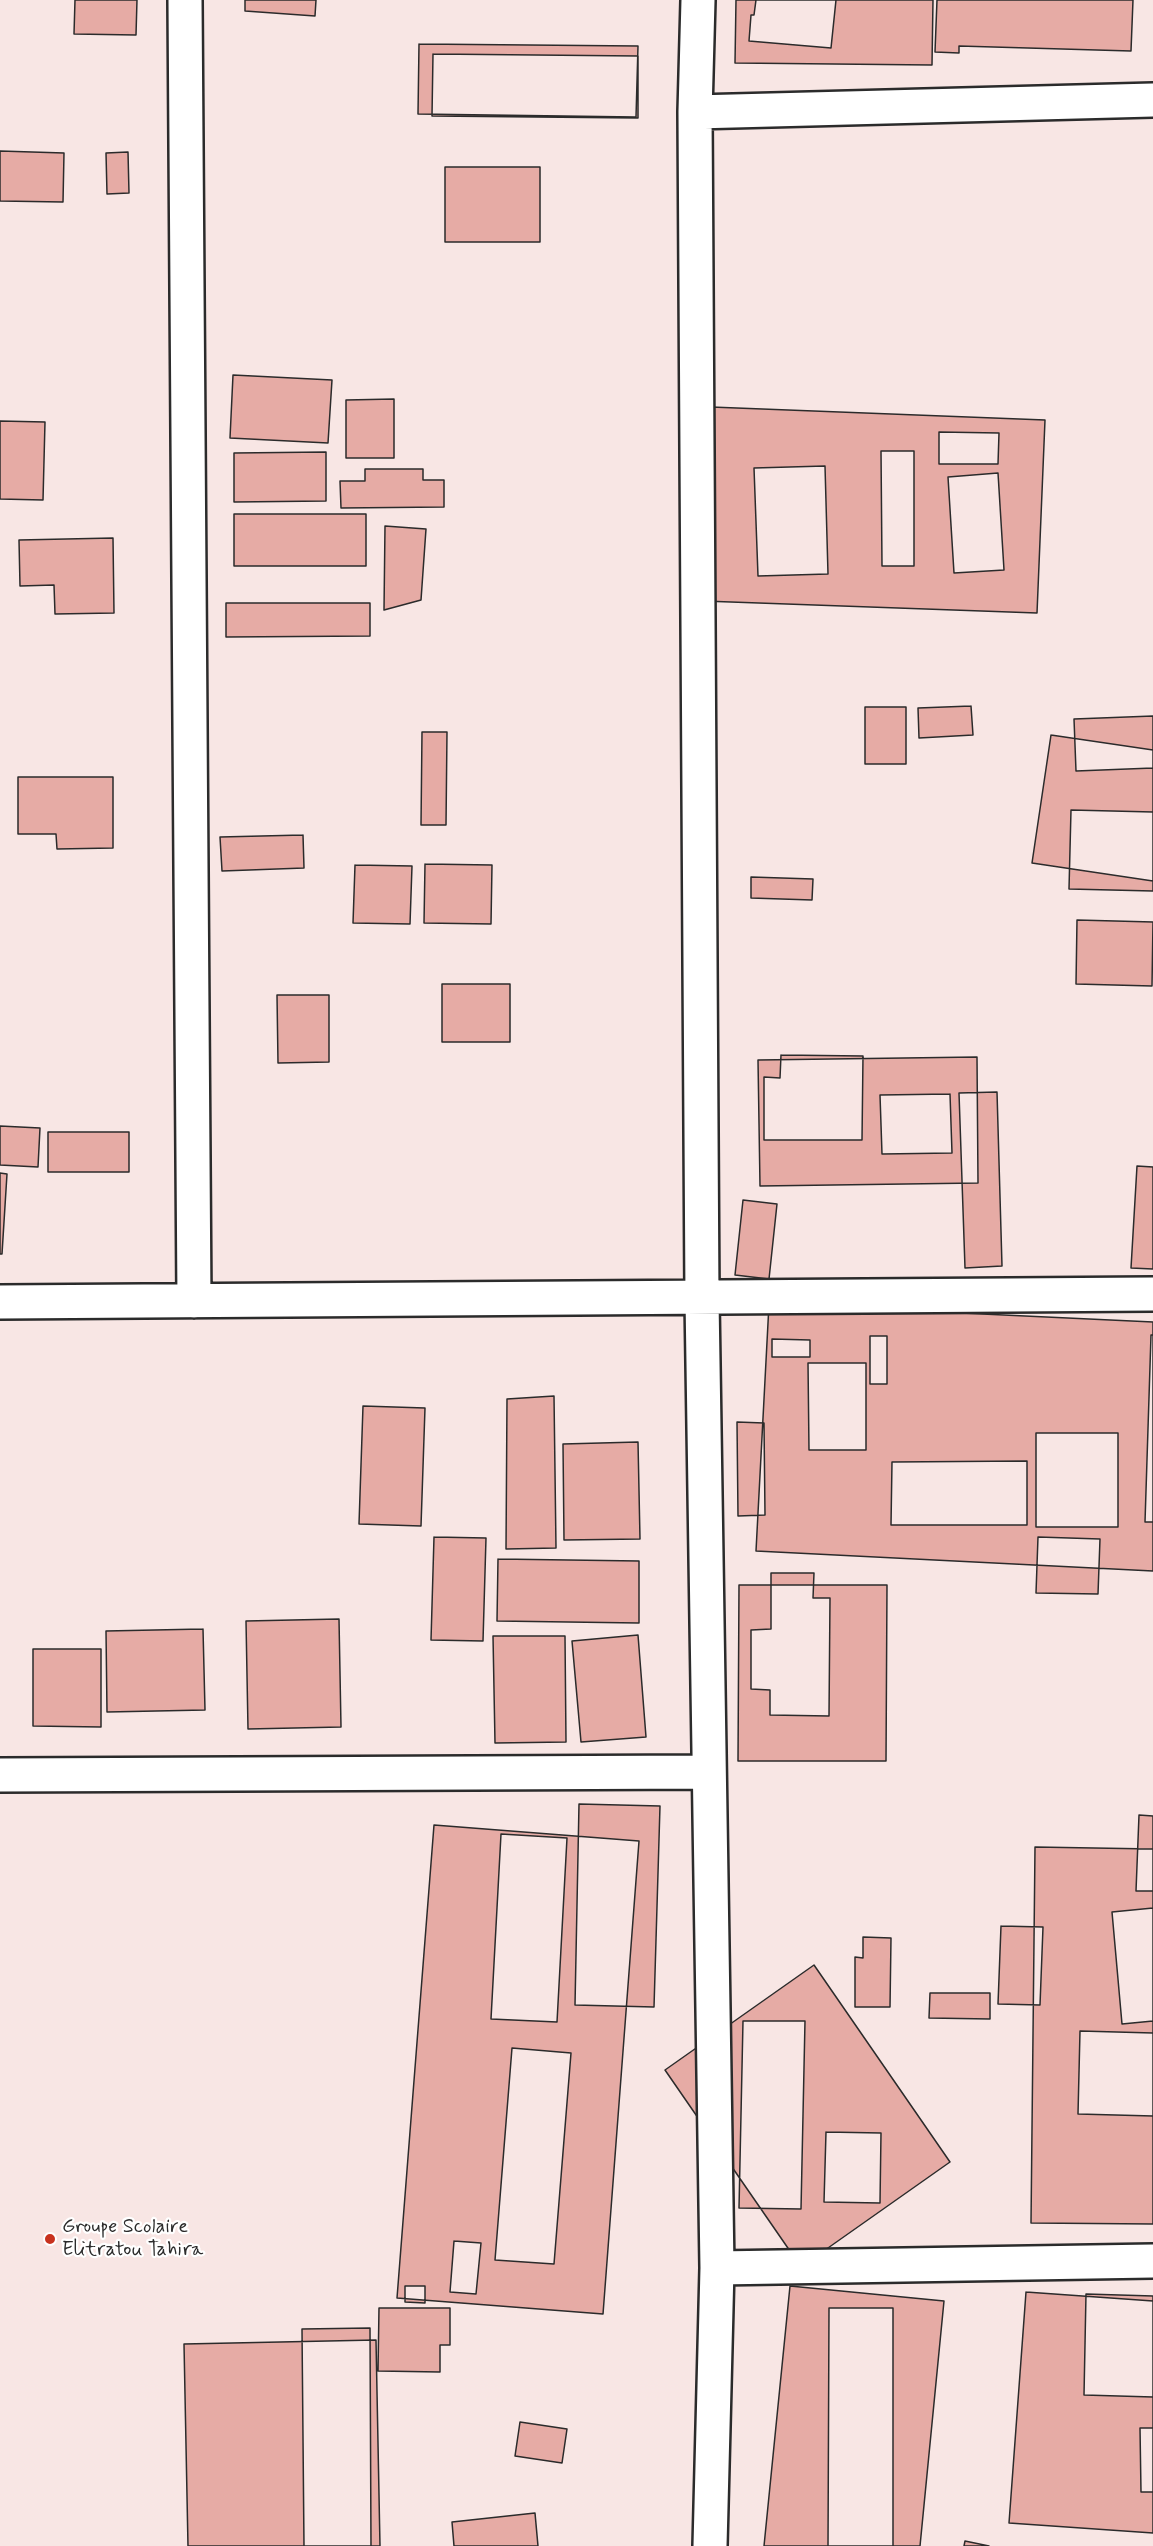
<!DOCTYPE html>
<style>
body{margin:0}
canvas{display:block;background:#f8e6e4}
</style>
<canvas width="1153" height="2546"></canvas>
<script>
const ctx = document.querySelector('canvas').getContext('2d');
ctx.lineJoin = 'round';
function fill(path, color) {
  ctx.fillStyle = color;
  ctx.fill(path, 'evenodd');
}
function toPath(rows) {
  const path = new Path2D();
  for (const r of rows) {
    path.moveTo(r[0], r[1]);
    for (let i = 2; i < r.length; i += 2) path.lineTo(r[i], r[i + 1]);
  }
  return path;
}
function strokePath(path, color, width, dash) {
  ctx.strokeStyle = color;
  ctx.lineWidth = width;
  ctx.lineCap = dash ? 'butt' : 'round';
  ctx.setLineDash(dash || []);
  ctx.stroke(path);
}
function drawText(font, color, halo, rows, align = 'center') {
  ctx.font = font + ' Mynerve,sans-serif';
  ctx.lineWidth = 4.5;
  ctx.setLineDash([]);
  ctx.textBaseline = 'middle';
  ctx.strokeStyle = halo;
  ctx.fillStyle = color;
  for (const [text, x, y, turn = 0] of rows) {
    ctx.save();
    ctx.translate(x, y);
    ctx.rotate((+turn || 0) * Math.PI / 180);
    ctx.textAlign = isNaN(turn) ? turn : align;
    if (halo) ctx.strokeText(text, 0, 0);
    ctx.fillText(text, 0, 0);
    ctx.restore();
  }
}
const building = toPath([
 [75,0,137,0,136,35,74,34,75,0],
 [245,0,316,0,315,16,245,11,245,0],
 [736,0,933,0,932,65,735,63,736,0],
 [756,0,836,0,831,48,749,41,751,15,754,15,756,0],
 [937,0,1133,0,1131,51,959,46,959,53,935,52,937,0],
 [419,44,638,46,636,117,418,114,419,44],
 [433,54,638,56,638,118,432,116,433,54],
 [0,151,64,153,63,202,0,201,0,151],
 [128,152,129,193,107,194,106,153,128,152],
 [445,167,540,167,540,242,445,242,445,167],
 [233,375,332,380,328,443,230,438,233,375],
 [394,399,394,458,346,458,346,400,394,399],
 [711,407,1045,420,1037,613,703,601,711,407],
 [0,421,45,422,43,500,0,499,0,421],
 [939,432,999,433,998,464,939,464,939,432],
 [881,451,914,451,914,566,882,566,881,451],
 [326,452,326,501,234,502,234,453,326,452],
 [825,466,828,574,758,576,754,468,825,466],
 [365,469,423,469,423,480,444,480,444,507,341,508,340,481,365,481,365,469],
 [998,473,1004,570,954,573,948,477,998,473],
 [234,514,366,514,366,566,234,566,234,514],
 [385,526,426,529,421,600,384,610,385,526],
 [113,538,114,613,55,614,54,585,20,586,19,540,113,538],
 [226,603,370,603,370,636,226,637,226,603],
 [971,706,973,735,919,738,918,708,971,706],
 [865,707,906,707,906,764,865,764,865,707],
 [1153,716,1153,768,1076,771,1074,719,1153,716],
 [422,732,447,732,446,825,421,825,422,732],
 [1051,735,1153,750,1153,881,1032,863,1051,735],
 [18,777,113,777,113,848,57,849,56,834,18,834,18,777],
 [1071,810,1153,812,1153,891,1069,889,1071,810],
 [303,835,304,868,222,871,220,837,303,835],
 [425,864,492,865,491,924,424,923,425,864],
 [355,865,412,866,410,924,353,923,355,865],
 [751,877,813,879,812,900,751,898,751,877],
 [1077,920,1153,922,1152,986,1076,984,1077,920],
 [442,984,510,984,510,1042,442,1042,442,984],
 [277,995,329,995,329,1062,278,1063,277,995],
 [781,1055,863,1056,862,1140,764,1140,764,1077,780,1078,781,1055],
 [977,1057,978,1183,760,1186,758,1060,977,1057],
 [997,1092,1002,1266,965,1268,959,1093,997,1092],
 [950,1094,952,1153,882,1154,880,1095,950,1094],
 [0,1126,40,1128,38,1167,0,1165,0,1126],
 [48,1132,129,1132,129,1172,48,1172,48,1132],
 [1137,1166,1153,1167,1153,1269,1131,1268,1137,1166],
 [0,1173,7,1174,2,1254,0,1254,0,1173],
 [743,1200,777,1204,769,1279,735,1275,743,1200],
 [769,1304,1153,1322,1153,1571,756,1551,769,1304],
 [1151,1335,1153,1335,1153,1522,1145,1522,1151,1335],
 [870,1336,887,1336,887,1384,870,1384,870,1336],
 [772,1339,810,1340,810,1357,772,1357,772,1339],
 [808,1363,866,1363,866,1450,809,1450,808,1363],
 [554,1396,556,1548,506,1549,507,1399,554,1396],
 [363,1406,425,1408,421,1526,359,1524,363,1406],
 [737,1422,764,1423,765,1515,738,1516,737,1422],
 [1036,1433,1118,1433,1118,1527,1036,1527,1036,1433],
 [638,1442,640,1539,564,1540,563,1444,638,1442],
 [1027,1461,1027,1525,891,1525,892,1462,1027,1461],
 [434,1537,486,1538,483,1641,431,1640,434,1537],
 [1038,1537,1100,1539,1098,1594,1036,1593,1038,1537],
 [498,1559,639,1561,639,1623,497,1621,498,1559],
 [771,1573,814,1573,813,1598,830,1598,829,1716,770,1715,770,1690,751,1689,751,1630,771,1629,771,1573],
 [739,1585,887,1585,886,1761,738,1761,739,1585],
 [339,1619,341,1727,248,1729,246,1621,339,1619],
 [203,1629,205,1710,107,1712,106,1631,203,1629],
 [638,1635,646,1737,581,1742,572,1641,638,1635],
 [493,1636,565,1636,566,1742,495,1743,493,1636],
 [33,1649,101,1649,101,1727,33,1726,33,1649],
 [579,1804,660,1806,654,2007,575,2005,579,1804],
 [1139,1815,1153,1816,1153,1891,1136,1891,1139,1815],
 [434,1825,639,1841,603,2314,397,2298,434,1825],
 [501,1834,567,1838,557,2022,491,2019,501,1834],
 [1035,1847,1153,1849,1153,2224,1031,2223,1035,1847],
 [1153,1908,1153,2021,1122,2024,1112,1912,1153,1908],
 [1001,1926,1043,1927,1040,2005,998,2004,1001,1926],
 [863,1937,891,1938,890,2007,855,2007,855,1957,863,1958,863,1937],
 [814,1965,950,2162,801,2267,665,2070,814,1965],
 [930,1993,990,1993,990,2019,929,2018,930,1993],
 [743,2021,805,2021,801,2209,739,2208,743,2021],
 [1080,2031,1153,2033,1153,2116,1078,2114,1080,2031],
 [512,2048,571,2053,554,2264,495,2260,512,2048],
 [826,2132,881,2133,880,2203,824,2202,826,2132],
 [454,2241,481,2243,476,2294,450,2292,454,2241],
 [405,2286,425,2286,425,2303,405,2302,405,2286],
 [790,2286,944,2301,920,2546,764,2546,790,2286],
 [1026,2292,1153,2301,1153,2533,1009,2523,1026,2292],
 [1086,2294,1153,2296,1153,2397,1084,2395,1086,2294],
 [379,2308,450,2308,450,2345,440,2345,440,2372,378,2371,379,2308],
 [829,2308,893,2308,893,2546,828,2546,829,2308],
 [370,2328,371,2546,304,2546,302,2329,370,2328],
 [376,2340,380,2546,188,2546,184,2344,376,2340],
 [520,2422,567,2429,562,2463,515,2456,520,2422],
 [1140,2428,1153,2428,1153,2492,1141,2492,1140,2428],
 [535,2513,538,2546,454,2546,452,2522,535,2513],
 [965,2541,989,2546,964,2546,965,2541]
]);
const minor = toPath([
 [185,0,194,1301],
 [698,0,695,112,702,1299,717,2268,710,2546],
 [695,112,1153,100],
 [0,1302,1153,1294],
 [0,1775,709,1772],
 [717,2268,1153,2261]
]);
const markers = [
 [50,2239,6,"#c8321e"]
];
const poiNames = [
 ["Groupe Scolaire",62,2228],
 ["Elitratou Tahira",62,2251]
];
fill(building, '#e6aba5');
strokePath(building, '#2b2b2b', 1.5);
strokePath(minor, '#2b2b2b', 38);
strokePath(minor, '#fff', 33);
for (const [x, y, r, color] of markers) {
  const dot = new Path2D();
  dot.arc(x, y, r, 0, 2 * Math.PI);
  ctx.fillStyle = color;
  ctx.fill(dot);
  strokePath(dot, '#fff', 2);
}
drawText('20px', '#2b2b2b', '#fff', poiNames, 'left');
</script>
